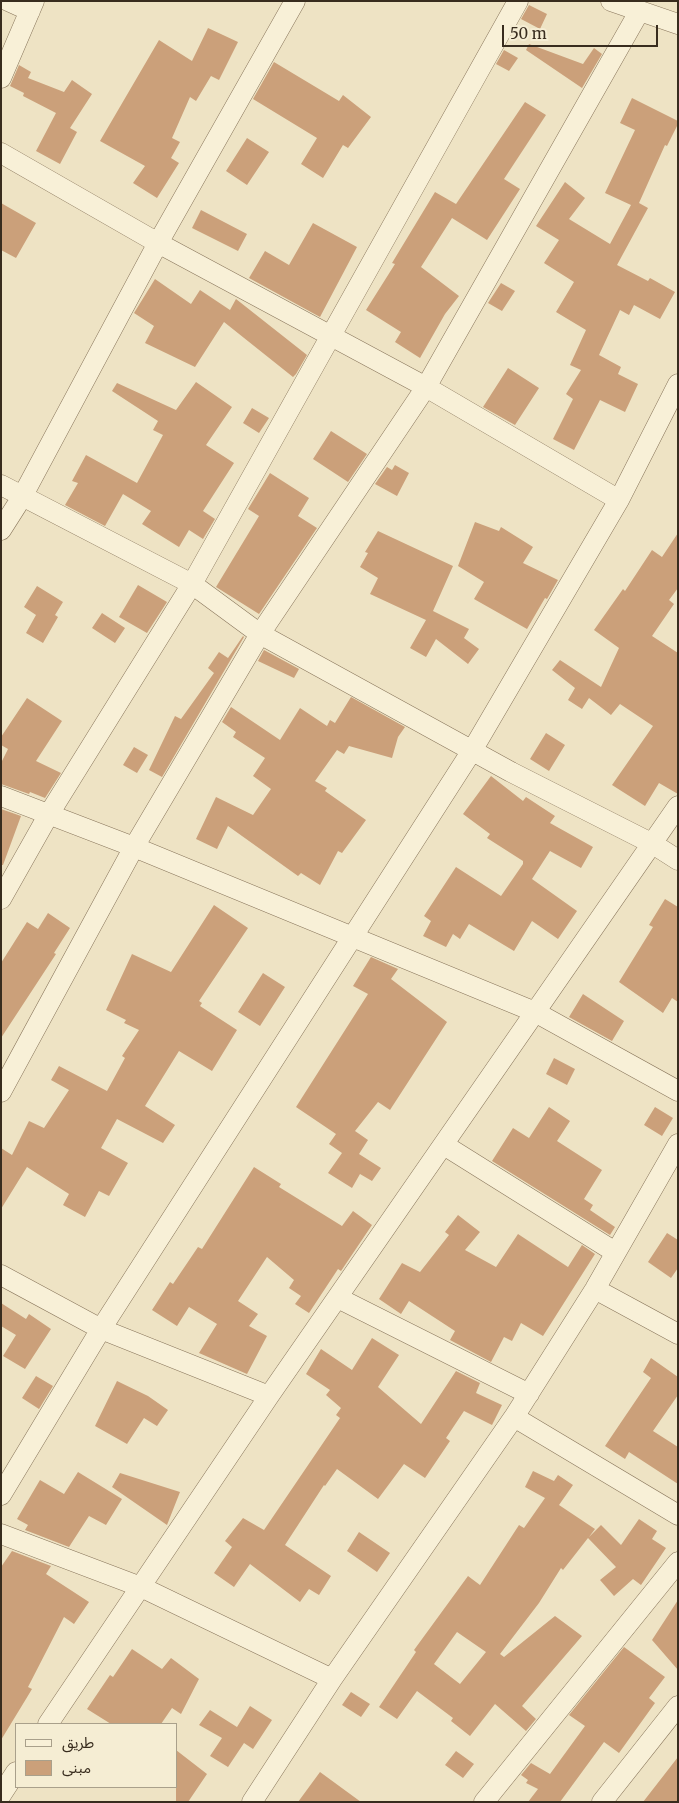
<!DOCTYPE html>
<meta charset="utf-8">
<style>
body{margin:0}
#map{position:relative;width:679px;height:1803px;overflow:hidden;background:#eee3c4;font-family:Merriweather,"Noto Sans Arabic",serif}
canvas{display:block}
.frame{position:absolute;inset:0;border:2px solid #382c1e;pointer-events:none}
.legend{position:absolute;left:15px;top:1723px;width:162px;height:65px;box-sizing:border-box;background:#f5edd3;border:1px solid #a9a08b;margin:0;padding:6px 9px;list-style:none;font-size:15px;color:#382c1e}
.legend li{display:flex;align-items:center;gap:10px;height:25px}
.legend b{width:25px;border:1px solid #a9a08b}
.scale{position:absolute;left:502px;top:25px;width:156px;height:22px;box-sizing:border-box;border:2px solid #382c1e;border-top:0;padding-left:6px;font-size:15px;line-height:18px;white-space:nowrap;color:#382c1e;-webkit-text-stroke:4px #f5edd3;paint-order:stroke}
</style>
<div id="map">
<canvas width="679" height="1803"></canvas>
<div class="frame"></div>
<ul class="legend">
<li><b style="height:6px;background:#f8f0d7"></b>طريق</li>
<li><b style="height:14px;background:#cba07a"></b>مبنى</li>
</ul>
<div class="scale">50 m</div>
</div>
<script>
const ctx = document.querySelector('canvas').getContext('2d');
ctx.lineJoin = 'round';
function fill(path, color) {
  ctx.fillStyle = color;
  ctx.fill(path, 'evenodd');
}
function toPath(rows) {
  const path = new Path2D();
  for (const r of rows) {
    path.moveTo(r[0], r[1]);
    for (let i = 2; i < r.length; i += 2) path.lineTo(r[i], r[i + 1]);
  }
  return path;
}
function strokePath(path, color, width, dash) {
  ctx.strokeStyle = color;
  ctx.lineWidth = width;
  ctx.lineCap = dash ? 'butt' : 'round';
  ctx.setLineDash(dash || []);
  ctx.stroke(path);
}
const building = toPath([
 [529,5,547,14,540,29,521,19],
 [208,28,238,42,219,80,211,76,196,101,190,97,172,138,180,142,171,158,179,163,157,198,133,183,145,166,100,141,159,40,192,61],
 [529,44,583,64,594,48,602,54,582,88,526,50],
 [504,50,518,58,509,71,496,64],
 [274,62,339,101,343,95,371,117,348,148,343,145,323,178,301,164,317,138,253,99],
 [19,65,31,72,28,78,64,92,72,80,92,94,70,128,77,132,60,164,36,151,56,113,23,96,24,93,10,86],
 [632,98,678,121,678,124,667,146,665,145,639,203,648,208,617,265,648,281,650,278,675,292,660,319,634,305,629,315,620,310,599,355,621,367,618,374,638,384,625,412,600,400,574,450,553,439,573,399,566,394,581,370,570,365,586,330,556,312,574,282,544,263,559,240,536,226,565,182,585,198,569,219,610,244,631,205,605,193,635,130,620,123],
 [525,102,546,115,504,179,520,189,487,240,452,218,421,267,459,296,445,314,420,358,395,342,401,332,366,310,395,264,392,263,435,192,456,204],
 [247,138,269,152,247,185,226,171],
 [1,203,36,223,16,258,1,250],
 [201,210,247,234,238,251,192,228],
 [313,223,357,247,320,317,249,278,265,251,289,265],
 [155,279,191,304,200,290,230,310,236,299,307,355,296,374,293,377,224,322,195,367,145,343,154,326,134,313],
 [501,283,515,291,502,311,488,303],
 [508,368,539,388,515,425,483,407],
 [196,382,232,407,206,445,234,463,203,511,215,519,203,539,189,530,179,547,142,524,151,511,123,494,105,526,65,505,78,483,72,481,86,455,137,483,163,435,153,430,158,421,112,391,117,383,176,410],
 [252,408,269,418,259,433,243,423],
 [331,431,367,454,348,482,313,459],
 [395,465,409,473,397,496,375,484,387,467,392,470],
 [270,473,309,498,298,516,317,528,259,614,216,587,259,516,248,509],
 [475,522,499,531,501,527,533,547,523,563,558,580,547,599,545,598,527,629,474,599,484,582,458,566],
 [378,531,453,566,433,611,469,629,464,638,479,649,468,664,436,639,426,657,410,648,426,620,370,594,378,578,360,567,368,553,365,552],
 [678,533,678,588,669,600,674,604,652,636,678,653,678,794,659,783,645,806,612,785,653,726,620,704,611,715,589,698,582,709,568,700,575,688,552,670,560,660,601,687,619,648,594,630,623,589,625,591,652,550,662,557],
 [138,585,167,602,147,633,119,617],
 [37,586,63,602,55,615,58,617,43,643,26,633,36,615,24,607],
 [102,613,125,628,115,643,92,628],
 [243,636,244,637,162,777,149,770,175,716,181,719,214,673,208,668,219,652,228,658],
 [264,650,299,669,294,678,258,661],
 [351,697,405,727,398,737,392,758,349,746,344,754,337,750,315,781,327,788,325,791,366,820,342,853,338,851,320,885,301,873,298,876,228,826,217,849,196,839,216,797,253,815,271,789,253,776,265,758,233,737,236,732,222,722,231,707,280,740,300,708,327,726,330,720,335,723],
 [27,698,62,721,36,761,61,773,45,798,30,792,29,794,1,784,1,763,8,749,1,745,1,737],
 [546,733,565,745,549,771,530,759],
 [134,747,148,755,137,773,123,765],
 [491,776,523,801,526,797,555,816,550,823,593,847,581,868,550,851,532,879,577,911,558,939,532,921,514,951,469,924,460,939,453,934,446,947,423,936,431,921,424,916,456,867,501,896,523,864,523,861,487,838,490,834,463,814],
 [1,809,21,816,3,865,1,865],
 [665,899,678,907,678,1002,672,998,663,1013,619,982,653,927,649,925],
 [214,905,248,928,199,1001,202,1003,200,1006,237,1030,212,1071,179,1051,145,1106,175,1125,163,1143,117,1119,101,1148,128,1163,109,1196,99,1191,85,1217,63,1205,69,1194,27,1167,1,1209,1,1148,12,1155,29,1121,44,1128,69,1090,51,1080,59,1066,107,1091,125,1058,122,1056,139,1030,124,1023,126,1020,106,1010,132,954,171,972],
 [48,913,70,928,54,953,56,954,1,1038,1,963,27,922,38,929],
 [371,957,398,969,391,979,447,1022,390,1110,378,1102,355,1131,368,1140,359,1154,381,1168,372,1181,360,1174,352,1188,328,1173,342,1153,329,1144,336,1134,296,1107,368,994,353,986],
 [263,973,285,987,260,1026,238,1012],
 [583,994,624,1021,612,1041,569,1017],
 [554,1058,575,1069,567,1085,546,1074],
 [549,1107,570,1121,557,1141,602,1170,584,1199,593,1205,590,1210,615,1227,610,1235,492,1161,513,1128,529,1138],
 [655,1107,673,1118,662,1136,644,1125],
 [254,1167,281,1184,279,1187,342,1226,353,1211,372,1225,341,1271,338,1269,309,1313,295,1304,301,1296,289,1288,294,1280,267,1257,238,1301,258,1314,249,1326,267,1336,247,1374,199,1353,217,1324,189,1307,177,1326,152,1310,170,1282,173,1284,198,1247,202,1249],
 [458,1215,480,1232,465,1250,496,1267,518,1234,568,1267,582,1245,595,1254,543,1336,521,1323,512,1341,504,1337,491,1362,450,1340,455,1331,409,1301,401,1314,379,1299,402,1263,420,1272,449,1235,445,1232],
 [667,1233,678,1240,678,1268,671,1278,648,1262],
 [1,1303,26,1319,29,1314,51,1329,25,1369,3,1356,16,1335,1,1326],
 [372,1338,399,1355,378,1387,421,1424,456,1371,480,1383,476,1393,502,1405,492,1425,464,1411,446,1438,450,1441,425,1478,404,1464,378,1499,337,1469,325,1486,324,1485,285,1545,331,1576,319,1595,309,1589,300,1602,250,1564,234,1587,214,1573,232,1547,225,1541,243,1518,264,1530,340,1418,336,1415,341,1408,326,1395,330,1390,306,1374,321,1349,352,1370],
 [651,1358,678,1377,678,1395,653,1431,678,1447,678,1484,629,1452,625,1459,605,1446,651,1378,643,1372],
 [36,1376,53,1386,39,1409,22,1398],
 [117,1381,148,1396,168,1410,157,1426,144,1418,127,1444,95,1426],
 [533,1471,554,1481,558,1475,573,1485,559,1505,595,1529,589,1537,601,1525,621,1545,639,1519,657,1531,652,1539,666,1548,641,1585,633,1579,614,1596,600,1580,616,1567,588,1538,563,1570,561,1568,539,1603,500,1654,504,1657,555,1616,582,1636,522,1706,536,1719,526,1731,495,1704,470,1736,451,1721,453,1718,417,1691,397,1719,379,1707,416,1652,414,1650,468,1576,480,1585,519,1525,524,1528,545,1498,525,1487],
 [457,1632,486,1652,460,1684,434,1664],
 [78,1472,122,1499,106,1525,89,1516,69,1547,25,1530,28,1525,17,1519,40,1480,64,1494],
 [120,1473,180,1492,167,1525,112,1487],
 [359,1532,390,1553,377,1572,347,1551],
 [12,1551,51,1566,46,1574,89,1602,74,1624,64,1617,28,1687,32,1689,26,1699,1,1740,1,1567],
 [678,1600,678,1670,652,1640],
 [624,1647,665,1677,649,1698,655,1703,619,1753,604,1742,560,1802,528,1802,538,1789,526,1783,528,1780,521,1775,531,1763,550,1774,585,1726,569,1715],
 [132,1649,162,1669,171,1658,199,1679,181,1714,172,1708,161,1724,111,1724,87,1709,110,1675,113,1677],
 [351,1692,370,1704,361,1717,342,1705],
 [250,1706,272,1720,253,1749,244,1743,228,1767,210,1756,222,1738,199,1725,210,1710,237,1727],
 [176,1750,207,1774,188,1802,176,1802],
 [456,1751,474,1764,463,1778,445,1765],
 [678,1757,678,1802,643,1802],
 [320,1772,361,1802,298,1802]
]);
const minor = toPath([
 [8,1,30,11],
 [611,1,678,24],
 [1,78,34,1],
 [1,153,158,243,426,387,619,500],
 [1,485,192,584,260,634,511,772,653,844,678,860],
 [1,530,22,497,158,243,295,1],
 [1,796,134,847,535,1012,678,1091],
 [1,899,49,814,192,584,518,1],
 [1,1092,134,847,260,634,426,387,639,12],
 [444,1145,615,1252],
 [1,1275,101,1329,269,1396],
 [595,1289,678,1334],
 [338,1298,529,1394],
 [514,1417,678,1515],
 [1,1495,101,1329,473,749,619,500,678,384],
 [1,1534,141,1587,332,1679],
 [48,1724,269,1396,678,806],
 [1,1795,16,1772],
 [252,1802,332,1679,514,1417,595,1289,678,1144],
 [484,1802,678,1562],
 [602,1802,678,1706]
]);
fill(building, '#cba07a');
strokePath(minor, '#88755b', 21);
strokePath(minor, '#f8f0d7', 20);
</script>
